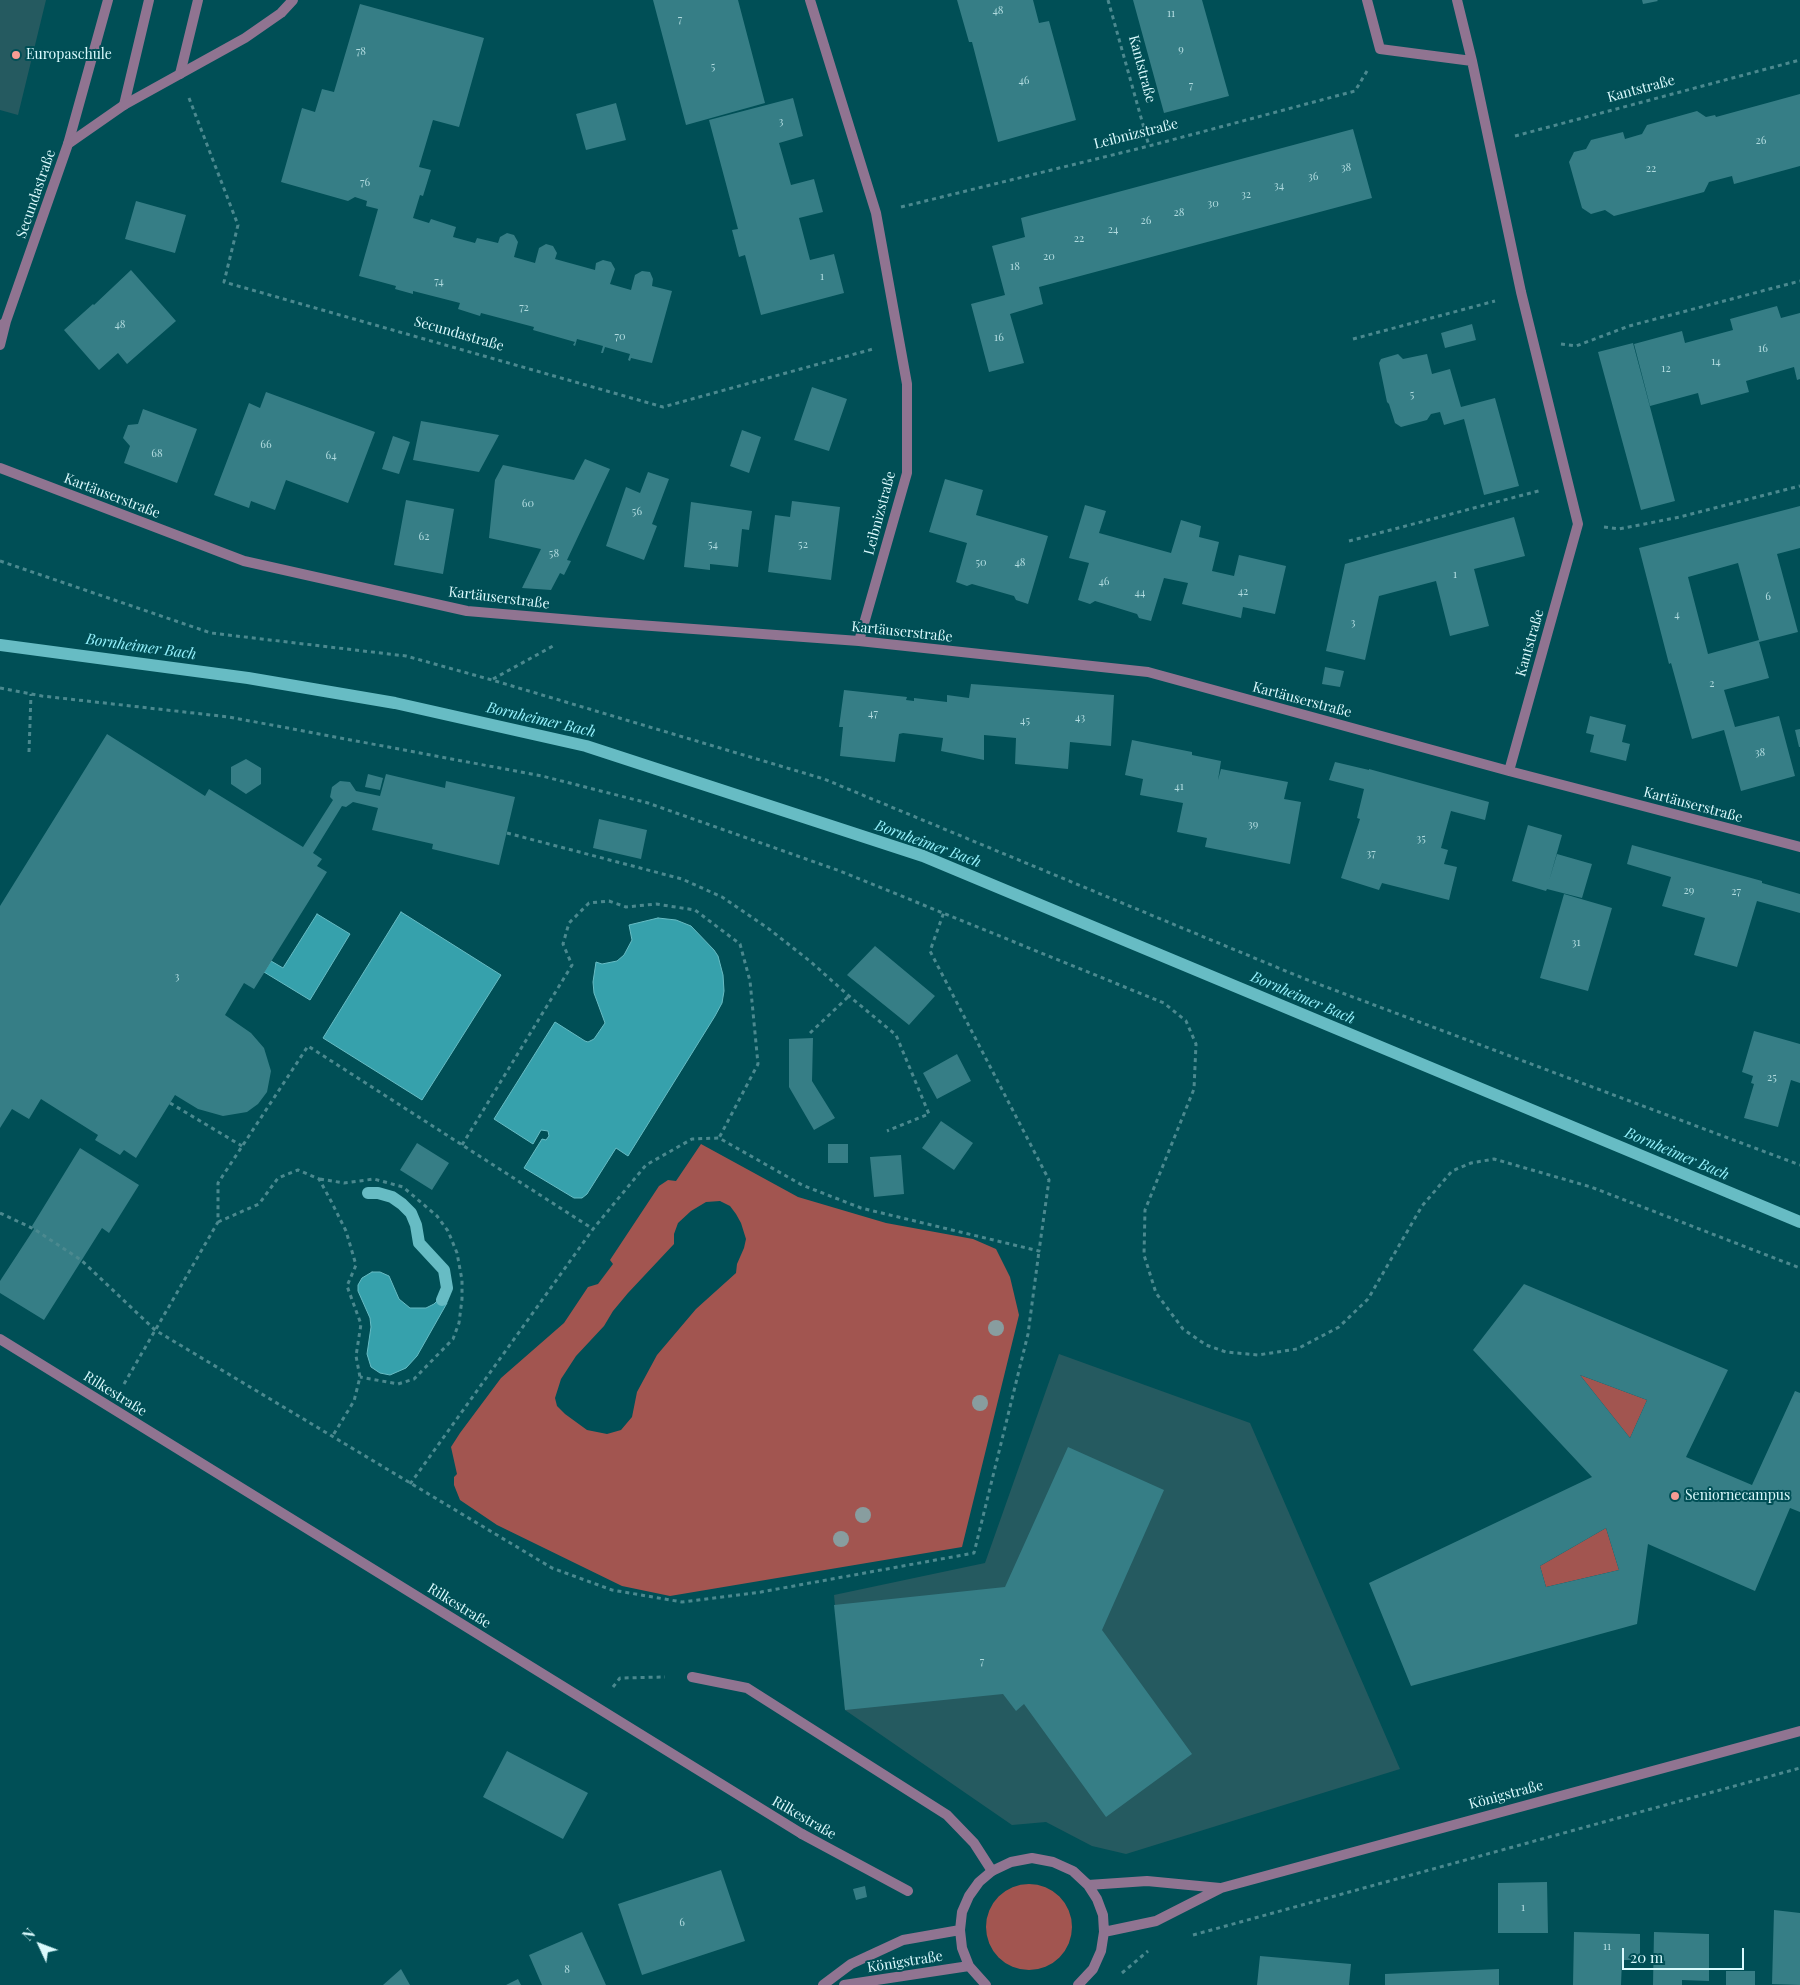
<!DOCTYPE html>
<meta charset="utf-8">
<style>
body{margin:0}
#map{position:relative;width:1800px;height:1985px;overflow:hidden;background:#004f56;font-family:"Playfair Display",serif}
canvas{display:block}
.north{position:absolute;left:15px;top:1920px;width:50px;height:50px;-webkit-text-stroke:4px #004f56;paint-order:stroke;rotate:313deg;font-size:14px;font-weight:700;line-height:20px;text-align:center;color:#dafafd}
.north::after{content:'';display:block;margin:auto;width:18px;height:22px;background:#dafafd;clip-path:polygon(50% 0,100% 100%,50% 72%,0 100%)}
.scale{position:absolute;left:1622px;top:1948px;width:122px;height:22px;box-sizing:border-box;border:2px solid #dafafd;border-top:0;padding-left:6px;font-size:15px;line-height:18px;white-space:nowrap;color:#dafafd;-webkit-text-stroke:4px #004f56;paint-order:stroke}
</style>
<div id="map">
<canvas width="1800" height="1985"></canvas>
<div class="north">N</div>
<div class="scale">20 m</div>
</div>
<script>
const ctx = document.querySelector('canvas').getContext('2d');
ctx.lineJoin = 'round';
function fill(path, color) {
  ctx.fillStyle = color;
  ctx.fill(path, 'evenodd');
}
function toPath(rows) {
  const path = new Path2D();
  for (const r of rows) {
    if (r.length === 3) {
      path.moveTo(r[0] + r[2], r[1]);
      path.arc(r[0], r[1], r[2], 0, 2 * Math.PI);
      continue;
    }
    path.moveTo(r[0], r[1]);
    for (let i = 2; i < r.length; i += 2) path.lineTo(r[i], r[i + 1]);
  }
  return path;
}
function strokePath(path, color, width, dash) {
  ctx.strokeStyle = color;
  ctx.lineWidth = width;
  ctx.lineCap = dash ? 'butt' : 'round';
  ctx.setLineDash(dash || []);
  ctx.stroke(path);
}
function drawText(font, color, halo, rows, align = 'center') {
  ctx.font = font + ' "Playfair Display",serif';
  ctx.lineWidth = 4;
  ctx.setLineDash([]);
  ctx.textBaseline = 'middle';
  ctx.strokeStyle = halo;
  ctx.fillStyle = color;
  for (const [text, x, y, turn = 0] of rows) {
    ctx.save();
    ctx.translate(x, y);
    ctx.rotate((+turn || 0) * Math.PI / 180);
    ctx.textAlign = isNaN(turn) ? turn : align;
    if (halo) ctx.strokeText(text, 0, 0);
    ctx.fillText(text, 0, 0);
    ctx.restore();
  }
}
const built = toPath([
 [0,0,46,0,18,115,0,110],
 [1059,1354,1250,1423,1400,1769,1126,1854,1092,1846,1046,1822,1012,1825,845,1710,834,1595,985,1563]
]);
const green = toPath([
 [701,1144,798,1197,886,1223,973,1239,996,1249,1010,1277,1019,1315,962,1547,670,1596,622,1586,497,1525,460,1500,454,1485,454,1477,457,1474,451,1447,460,1433,501,1378,564,1323,588,1287,598,1284,613,1264,610,1260,659,1186,668,1180,676,1181],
 [720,1201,730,1206,736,1214,741,1223,746,1239,744,1248,737,1264,736,1273,696,1309,657,1355,637,1392,632,1417,621,1430,607,1434,587,1430,565,1414,557,1406,555,1398,561,1379,576,1356,604,1326,613,1311,628,1293,674,1244,674,1234,678,1223,691,1211,706,1202],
 [1580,1375,1647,1400,1630,1438],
 [1606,1528,1619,1570,1546,1587,1540,1566],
 [1029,1927,43]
]);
const water = toPath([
 [401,912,501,975,422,1100,323,1038,401,912],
 [317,914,350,934,310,1000,264,972,271,961,283,968,317,914],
 [658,918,676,920,691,926,714,950,718,956,723,975,724,991,722,1003,715,1016,628,1156,616,1148,587,1194,582,1198,574,1198,524,1168,542,1139,546,1140,549,1136,548,1131,541,1130,533,1144,494,1119,555,1022,585,1041,588,1042,594,1039,605,1023,594,993,593,982,596,962,602,964,617,961,624,955,632,940,629,925,658,918],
 [372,1272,380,1272,389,1276,399,1299,410,1308,426,1308,434,1304,440,1298,447,1303,417,1356,406,1368,390,1375,380,1373,371,1367,367,1354,371,1327,370,1318,358,1291,358,1285,362,1278,372,1272]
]);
const stream = toPath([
 [0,645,248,678,395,703,586,746,923,856,1800,1222],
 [368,1193,378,1193,392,1197,402,1204,411,1213,416,1225,419,1243,444,1270,447,1288,442,1300]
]);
const building = toPath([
 [653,0,738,0,765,103,686,125],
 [957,0,1033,0,1039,23,1049,21,1076,120,998,142,972,42,969,42],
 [1133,0,1202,0,1229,96,1164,113],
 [1642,0,1657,0,1658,1,1643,4],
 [360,4,484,38,459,127,433,120,419,167,431,170,423,196,420,195,413,218,429,223,431,219,456,227,453,237,475,243,477,238,498,243,500,237,507,233,514,235,518,242,514,257,535,263,539,248,546,244,553,246,557,253,555,259,595,270,596,263,603,260,611,262,615,269,610,284,631,290,635,275,642,271,650,272,653,279,652,286,672,291,652,363,631,358,630,361,628,360,630,354,605,347,603,353,601,353,603,346,577,339,575,346,573,345,575,342,533,330,534,327,481,313,480,316,458,309,460,303,413,291,413,294,395,289,396,286,359,276,378,209,366,206,367,201,355,197,348,201,281,182,302,108,315,112,322,89,334,92],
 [1800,94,1800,166,1734,184,1732,176,1709,182,1704,192,1614,216,1605,210,1591,214,1582,208,1569,162,1574,152,1586,149,1591,140,1623,132,1625,139,1642,134,1647,125,1697,111,1706,117,1715,115,1716,117],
 [793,98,803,136,779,143,791,185,814,179,823,212,799,218,810,260,834,254,844,293,761,315,745,255,739,257,732,230,738,229,709,120],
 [616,103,626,140,586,150,576,114],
 [1353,129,1372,198,1039,287,1043,304,1010,314,1024,363,989,372,971,304,1005,295,992,246,1025,237,1021,218],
 [136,201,186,215,175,253,125,239],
 [131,270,176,321,127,364,118,353,99,370,64,330,93,304,94,305],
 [1777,306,1781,318,1800,313,1800,379,1797,380,1794,367,1746,381,1749,392,1701,405,1698,393,1650,406,1634,344,1682,331,1685,343,1733,330,1730,319],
 [1472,324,1476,340,1445,348,1441,333],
 [1633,343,1675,501,1641,510,1598,352],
 [1398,354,1403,359,1427,354,1432,374,1450,369,1461,407,1495,398,1519,486,1484,495,1464,419,1444,425,1440,412,1431,414,1427,420,1401,427,1395,423,1389,404,1387,402,1379,363,1381,359],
 [812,387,847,399,829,451,794,440],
 [266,392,375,432,348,503,286,480,275,510,251,501,249,508,214,495,249,403,260,408],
 [143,409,197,429,177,483,124,463,130,446,123,438,128,425,138,424],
 [421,421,499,435,479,472,413,460],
 [742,430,761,437,749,473,730,466],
 [393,436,410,442,399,474,382,469],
 [585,459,610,469,567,560,571,561,564,575,560,573,551,590,522,588,541,549,489,538,495,480,503,465,574,480],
 [648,472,669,479,652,524,657,526,644,560,606,546,626,487,640,493],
 [945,479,983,490,976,515,1048,536,1028,604,1016,600,1014,596,972,584,967,586,956,582,967,543,929,532],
 [406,500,454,509,443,574,394,565],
 [792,501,840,507,831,580,768,572,775,515,790,517],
 [691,502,752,511,749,530,742,529,738,567,710,564,710,570,684,567],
 [1085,505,1106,511,1099,533,1171,553,1181,520,1201,526,1199,537,1219,542,1212,571,1234,576,1239,555,1286,566,1275,614,1243,607,1241,618,1182,604,1188,583,1164,578,1151,621,1139,618,1137,614,1095,601,1090,604,1078,600,1089,563,1069,558],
 [1800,506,1800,548,1777,554,1798,632,1759,642,1769,678,1724,690,1735,727,1779,716,1795,776,1741,791,1724,730,1692,739,1671,663,1669,664,1639,548],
 [1738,563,1759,640,1708,654,1688,577],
 [1514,517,1525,556,1474,569,1489,626,1450,636,1436,581,1379,596,1365,660,1326,651,1345,564],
 [1325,667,1344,671,1340,687,1322,684],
 [971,684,1114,695,1111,746,1070,742,1068,769,1015,764,1016,738,984,735,984,760,941,751,943,738,903,733,899,734,895,762,840,756,843,727,839,727,844,690,907,697,906,700,914,701,914,698,947,702,947,695,969,698],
 [1590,716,1626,725,1622,742,1630,744,1626,761,1590,752,1594,735,1586,733],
 [1800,729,1800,747,1799,747,1795,730],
 [107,734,205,796,209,789,303,847,333,800,330,797,332,787,340,781,350,782,356,791,380,796,386,774,445,788,446,781,515,797,499,865,432,849,433,844,372,830,378,808,353,802,346,807,342,806,313,853,322,859,317,866,327,872,254,989,244,983,225,1015,251,1033,264,1048,271,1071,267,1092,258,1104,247,1112,223,1116,198,1109,175,1095,136,1158,124,1150,120,1155,95,1140,98,1135,41,1099,29,1119,12,1109,0,1128,0,906],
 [1132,740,1192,752,1192,755,1221,761,1218,780,1221,769,1288,782,1284,799,1301,802,1290,864,1205,847,1207,838,1177,832,1183,803,1140,795,1143,779,1125,775],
 [246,759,261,768,261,784,246,794,231,784,231,767],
 [1335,762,1369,770,1369,769,1489,802,1485,820,1451,811,1441,848,1448,850,1444,864,1457,867,1449,900,1382,883,1379,890,1341,878,1360,819,1357,818,1364,789,1329,780],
 [368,774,383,778,380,790,365,787],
 [599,819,647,830,641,859,593,848],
 [1528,825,1562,835,1549,881,1557,854,1592,864,1582,898,1547,889,1546,891,1512,881],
 [1632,845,1762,881,1762,883,1800,894,1800,913,1757,901,1737,967,1694,955,1705,918,1662,906,1671,877,1627,864],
 [1564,894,1612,908,1588,991,1540,978],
 [875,946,935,996,909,1025,847,975],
 [1754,1031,1800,1044,1800,1083,1791,1080,1778,1127,1744,1118,1754,1084,1751,1083,1753,1076,1742,1072],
 [813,1038,812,1081,835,1118,814,1130,789,1087,789,1039],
 [957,1054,971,1081,937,1099,923,1073],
 [941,1121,973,1143,954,1170,922,1148],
 [417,1143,449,1163,432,1190,400,1170],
 [828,1144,848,1144,848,1163,828,1163],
 [80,1148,139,1185,109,1233,102,1228,44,1320,0,1293,0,1281,34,1229,32,1226],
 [901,1155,904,1194,874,1197,870,1157],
 [1524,1284,1728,1370,1686,1457,1752,1485,1795,1391,1800,1393,1800,1512,1790,1508,1755,1591,1648,1544,1637,1624,1411,1686,1369,1583,1592,1477,1473,1350],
 [1580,1375,1647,1400,1630,1438],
 [1606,1528,1619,1570,1546,1587,1540,1566],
 [1068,1447,1164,1490,1102,1630,1192,1754,1106,1817,1024,1704,1016,1711,1003,1694,845,1710,834,1605,1005,1587],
 [507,1751,588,1793,563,1839,483,1797],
 [721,1870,745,1941,642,1975,618,1904],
 [1547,1882,1548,1933,1498,1933,1498,1883],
 [865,1886,867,1897,856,1900,853,1889],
 [1774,1910,1800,1913,1800,1985,1772,1984],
 [582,1932,606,1985,542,1985,529,1955],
 [1574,1932,1640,1934,1640,1960,1622,1960,1621,1985,1573,1985],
 [1654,1932,1709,1934,1709,1981,1682,1980,1682,1985,1653,1985],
 [1260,1956,1351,1964,1349,1985,1257,1985],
 [401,1969,410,1985,383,1985],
 [1499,1969,1499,1985,1385,1985,1385,1974],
 [1726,1971,1755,1971,1755,1985,1726,1985],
 [518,1979,521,1985,506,1985]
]);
const path = toPath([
 [1108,0,1149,146],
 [189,98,238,225,224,282,663,407,873,349],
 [1515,136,1800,60],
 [901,207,1149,146,1355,91,1367,71],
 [1353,339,1495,301],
 [1561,344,1576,346,1629,326,1800,281],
 [1604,527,1619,529,1680,517,1800,486],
 [1349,541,1542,490],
 [0,561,211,633,406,656,492,680,824,779,1305,979,1800,1165],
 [493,679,553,646],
 [0,688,42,696,229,717,542,776,648,803,840,871,1164,1003,1186,1021,1196,1044,1194,1089,1145,1210,1144,1255,1156,1293,1183,1329,1206,1345,1226,1352,1258,1355,1297,1349,1339,1327,1368,1299,1422,1206,1452,1171,1471,1163,1494,1159,1591,1187,1800,1268],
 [29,752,31,694],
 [507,833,682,879,722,897,769,929,811,962,849,996,896,1035,929,1114,887,1131],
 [810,1033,849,996],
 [170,1103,242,1146],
 [462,1145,572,965,563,944,569,923,589,903,609,901,626,907,656,904,695,910,740,944,750,981,758,1064,719,1138],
 [320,1179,344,1183,374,1179,403,1187,437,1216,448,1231,457,1253,462,1280,462,1299,459,1323,453,1339,414,1379,398,1384,360,1377],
 [0,1213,34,1229,81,1260,155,1330,552,1568,612,1590,682,1602,761,1592,974,1553,1028,1334,1039,1251],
 [218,1222,259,1204,278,1178,298,1170,319,1179,331,1201,346,1231,356,1265,347,1286,361,1324,356,1356,360,1377,354,1401,332,1437],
 [124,1384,218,1222,218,1183,308,1046,593,1229],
 [410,1484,593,1229,646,1165,692,1139,719,1138,802,1185,861,1208,1039,1251,1049,1180,930,951,944,912],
 [613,1687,620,1678,665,1677],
 [1193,1935,1800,1768],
 [1122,1973,1148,1951]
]);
const service = toPath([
 [180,74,198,0],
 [124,105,149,0],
 [68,144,108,0],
 [692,1677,747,1688,947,1815,974,1843,992,1871],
 [802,1834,908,1891]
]);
const minor = toPath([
 [810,0,876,213,907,384,907,473,859,641],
 [1367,0,1380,49,1472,61,1521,292,1578,524,1509,771],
 [1457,0,1472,61],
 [0,328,6,321,68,144,124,105,245,38,281,13,293,0],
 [0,345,6,321],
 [0,468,244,561,467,611,597,622,859,641,1148,672,1509,771,1800,847],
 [0,1339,802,1834]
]);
const tertiary = toPath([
 [1088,1885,1147,1881,1220,1888],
 [1104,1932,1156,1921,1221,1888,1800,1731],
 [823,1985,851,1964,903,1940,960,1930],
 [844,1985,969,1966],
 [986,1985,969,1966,962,1948,960,1930,962,1912,969,1896,979,1882,992,1871,1011,1862,1032,1858,1053,1862,1073,1871,1088,1885,1097,1899,1103,1915,1104,1932,1101,1951,1093,1969,1078,1985]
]);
const trees = [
 [996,1328],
 [980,1403],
 [863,1515],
 [841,1539]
];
const markers = [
 [16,55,5,"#f59c94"],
 [1675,1496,5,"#f59c94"]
];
const numberNames = [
 ["48",998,11],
 ["11",1171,14],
 ["7",680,20],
 ["9",1181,50],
 ["78",361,52],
 ["5",713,67],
 ["46",1024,81],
 ["7",1191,86],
 ["3",781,122],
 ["26",1761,141],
 ["38",1346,168],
 ["22",1651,169],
 ["36",1313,177],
 ["76",365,183],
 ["34",1279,186],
 ["32",1246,195],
 ["30",1213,204],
 ["28",1179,213],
 ["26",1146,221],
 ["24",1113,230],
 ["22",1079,239],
 ["20",1049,257],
 ["18",1015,267],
 ["1",822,277],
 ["74",439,282],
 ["72",524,308],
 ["48",120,325],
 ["70",620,337],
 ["16",999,338],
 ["16",1763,349],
 ["14",1716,362],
 ["12",1666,369],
 ["5",1412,395],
 ["66",266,445],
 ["68",157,454],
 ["64",331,456],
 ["60",528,504],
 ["56",637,512],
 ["62",424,537],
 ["54",713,545],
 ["52",803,545],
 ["58",554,554],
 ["50",981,563],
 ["48",1020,563],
 ["1",1455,575],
 ["46",1104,582],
 ["42",1243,592],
 ["44",1140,593],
 ["6",1768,597],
 ["4",1677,615],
 ["3",1353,623],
 ["2",1712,684],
 ["47",873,714],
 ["43",1080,718],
 ["45",1025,721],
 ["38",1760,753],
 ["41",1179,787],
 ["39",1253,825],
 ["35",1421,839],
 ["37",1371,854],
 ["29",1689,891],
 ["27",1736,892],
 ["31",1576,943],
 ["3",177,977],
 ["25",1772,1078],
 ["7",982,1662],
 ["1",1523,1908],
 ["6",682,1923],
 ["11",1607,1947],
 ["8",567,1970]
];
const poiNames = [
 ["Europaschule",26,55],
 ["Seniornecampus",1685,1496]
];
const streetNames = [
 ["Kantstraße",1142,69,75],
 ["Kantstraße",1641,89,-15],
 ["Leibnizstraße",1136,134,-14],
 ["Secundastraße",36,194,-71],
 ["Secundastraße",459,334,16],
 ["Kartäuserstraße",112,496,21],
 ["Leibnizstraße",880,513,-75],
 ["Kartäuserstraße",499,598,7],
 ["Kartäuserstraße",902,632,6],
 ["Kantstraße",1530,643,-74],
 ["Kartäuserstraße",1302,700,15],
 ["Kartäuserstraße",1693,805,15],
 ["Rilkestraße",115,1394,32],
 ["Rilkestraße",459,1606,32],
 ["Königstraße",1506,1795,-15],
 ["Rilkestraße",804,1818,30],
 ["Königstraße",905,1962,-9]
];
const waterNames = [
 ["Bornheimer Bach",141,647,8],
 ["Bornheimer Bach",541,720,13],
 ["Bornheimer Bach",928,844,20],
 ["Bornheimer Bach",1303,998,23],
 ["Bornheimer Bach",1677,1154,23]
];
fill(built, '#255a60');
fill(green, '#a25550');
fill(water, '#36a1ac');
strokePath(water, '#67bcc4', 1);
strokePath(stream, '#67bcc4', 12);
fill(building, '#367e86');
strokePath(path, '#4b898f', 3, [4, 4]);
strokePath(service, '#907491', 10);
strokePath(minor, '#907491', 10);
strokePath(tertiary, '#907491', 10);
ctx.fillStyle = '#889d9f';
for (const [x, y] of trees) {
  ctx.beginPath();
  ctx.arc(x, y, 8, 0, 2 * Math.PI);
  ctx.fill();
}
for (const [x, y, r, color] of markers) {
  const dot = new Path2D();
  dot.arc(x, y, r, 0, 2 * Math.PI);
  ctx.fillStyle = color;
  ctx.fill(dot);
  strokePath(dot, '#004f56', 2);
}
drawText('11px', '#b1dbdf', null, numberNames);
drawText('14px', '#dafafd', '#004f56', poiNames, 'left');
drawText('14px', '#dafafd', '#004f56', streetNames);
drawText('italic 15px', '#95f2fd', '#004f56', waterNames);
</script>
